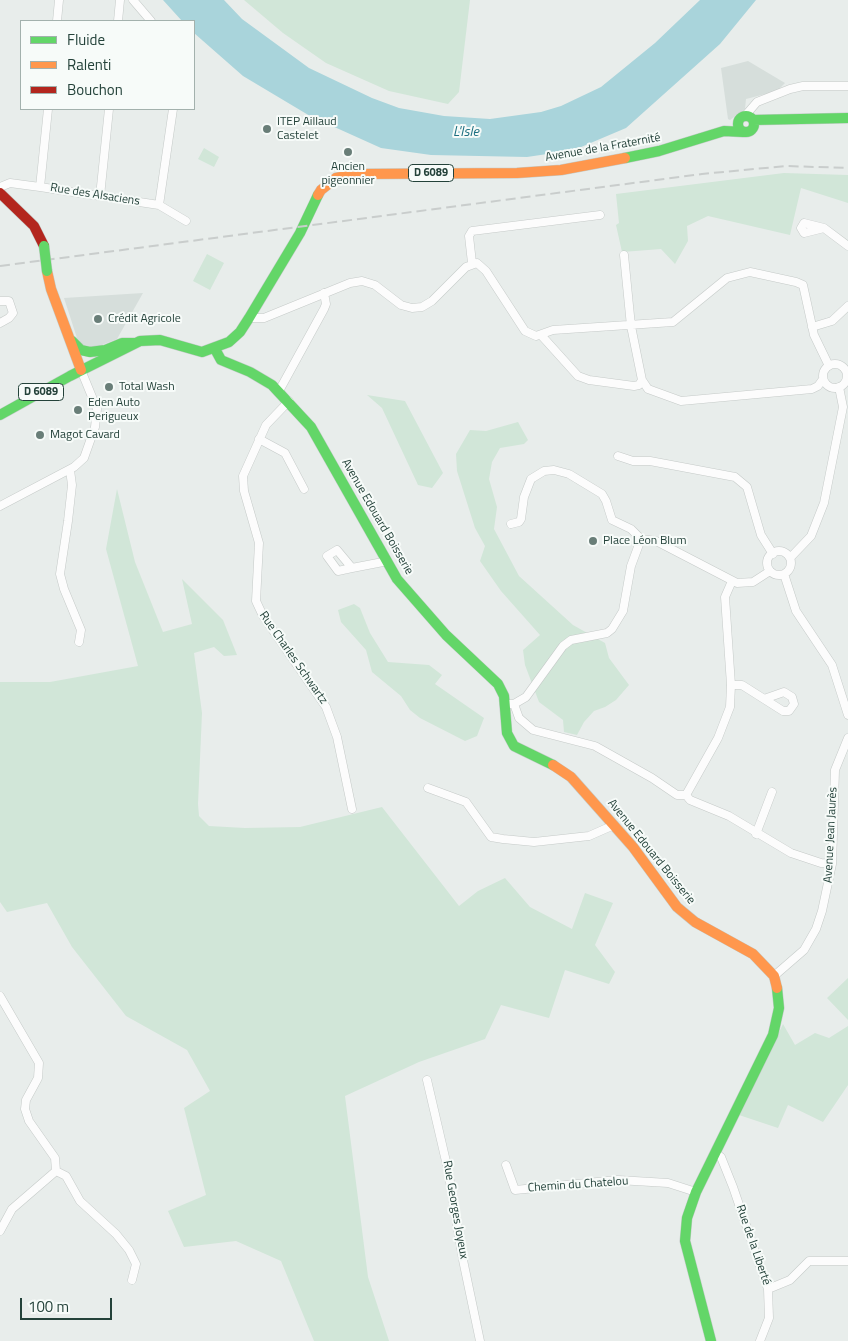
<!DOCTYPE html>
<meta charset="utf-8">
<style>
body{margin:0}
#map{position:relative;width:848px;height:1341px;overflow:hidden;background:#e8edeb;font-family:"Titillium Web",sans-serif}
canvas{display:block}
.legend{position:absolute;left:20px;top:20px;width:175px;height:90px;box-sizing:border-box;background:#f7fbf9;border:1px solid #a3b1ad;margin:0;padding:6px 9px;list-style:none;font-size:15px;color:#24423a}
.legend li{display:flex;align-items:center;gap:10px;height:25px}
.legend b{width:25px;border:1px solid #a3b1ad}
.scale{position:absolute;left:20px;top:1298px;width:92px;height:22px;box-sizing:border-box;border:2px solid #24423a;border-top:0;padding-left:6px;font-size:15px;line-height:18px;white-space:nowrap;color:#24423a;-webkit-text-stroke:4px #f7fbf9;paint-order:stroke}
</style>
<div id="map">
<canvas width="848" height="1341"></canvas>
<ul class="legend">
<li><b style="height:6px;background:#63d668"></b>Fluide</li>
<li><b style="height:6px;background:#ff974d"></b>Ralenti</li>
<li><b style="height:6px;background:#b3261e"></b>Bouchon</li>
</ul>
<div class="scale">100 m</div>
</div>
<script>
const ctx = document.querySelector('canvas').getContext('2d');
ctx.lineJoin = 'round';
function fill(path, color) {
  ctx.fillStyle = color;
  ctx.fill(path, 'evenodd');
}
function toPath(rows) {
  const path = new Path2D();
  for (const r of rows) {
    if (r.length === 3) {
      path.moveTo(r[0] + r[2], r[1]);
      path.arc(r[0], r[1], r[2], 0, 2 * Math.PI);
      continue;
    }
    path.moveTo(r[0], r[1]);
    for (let i = 2; i < r.length; i += 2) path.lineTo(r[i], r[i + 1]);
  }
  return path;
}
function strokePath(path, color, width, dash) {
  ctx.strokeStyle = color;
  ctx.lineWidth = width;
  ctx.lineCap = dash ? 'butt' : 'round';
  ctx.setLineDash(dash || []);
  ctx.stroke(path);
}
function drawText(font, color, halo, rows, align = 'center') {
  ctx.font = font + ' "Titillium Web",sans-serif';
  ctx.lineWidth = 4;
  ctx.setLineDash([]);
  ctx.textBaseline = 'middle';
  ctx.strokeStyle = halo;
  ctx.fillStyle = color;
  for (const [text, x, y, turn = 0] of rows) {
    ctx.save();
    ctx.translate(x, y);
    ctx.rotate((+turn || 0) * Math.PI / 180);
    ctx.textAlign = isNaN(turn) ? turn : align;
    if (halo) ctx.strokeText(text, 0, 0);
    ctx.fillText(text, 0, 0);
    ctx.restore();
  }
}
const built = toPath([
 [748,61,785,83,777,91,746,99,745,109,730,120,728,119,721,68],
 [143,293,117,339,94,348,83,345,77,338,64,298]
]);
const green = toPath([
 [244,0,470,0,459,92,448,104,389,91,326,63,283,33],
 [204,148,219,157,214,167,198,159],
 [784,173,848,175,848,203,801,188,790,235,708,216,687,226,688,241,675,264,661,249,622,252,616,225,619,223,616,194],
 [207,254,224,263,210,290,193,281],
 [367,395,405,401,443,473,432,488,418,485,382,408],
 [518,422,528,440,524,444,500,448,492,462,489,479,497,507,494,529,519,576,573,625,605,643,609,658,629,685,616,700,605,707,594,711,584,722,577,735,564,732,563,720,539,702,525,665,523,650,540,635,501,591,480,561,485,546,475,528,457,471,456,454,470,430,486,431],
 [117,489,135,562,163,632,192,624,182,579,223,620,237,655,224,656,214,647,194,653,202,713,198,804,199,816,209,826,245,828,300,827,382,807,459,906,478,891,505,878,530,907,572,929,585,893,613,903,595,945,615,972,609,984,565,970,549,1018,501,1005,485,1039,419,1062,345,1096,368,1277,389,1341,314,1341,281,1261,236,1241,184,1247,168,1211,206,1195,184,1108,210,1091,187,1050,126,1016,72,947,47,903,7,912,0,902,0,682,50,682,138,666,106,549],
 [354,604,360,608,370,633,388,662,429,665,442,675,435,684,484,718,477,736,465,741,420,718,410,710,401,696,372,672,366,650,341,622,338,610],
 [848,978,848,1020,827,998],
 [783,1024,795,1045,815,1033,829,1038,848,1026,848,1085,823,1122,788,1105,778,1128,739,1115]
]);
const water = toPath([
 [163,0,224,0,242,19,309,68,372,98,399,108,444,116,490,119,541,112,561,106,601,87,655,43,700,0,756,0,720,44,626,128,574,150,527,157,431,155,381,148,310,116,243,76,194,33,194,21,182,21]
]);
const street = toPath([
 [133,0,151,21],
 [57,21,59,0],
 [118,21,120,0],
 [744,117,757,102,790,89,803,86,848,86],
 [0,187,10,183,40,187,159,205,186,221],
 [40,187,48,109],
 [100,196,109,109],
 [159,205,173,109],
 [824,228,804,233,801,228,804,223,824,228,848,246],
 [624,255,631,326,642,380,648,389,681,401,812,389,818,386,823,379],
 [472,263,469,236,472,231,600,215],
 [0,301,9,301,13,313,9,318,0,323],
 [249,318,264,318,350,283,362,281,375,285,401,305,412,308,422,307,432,301,466,267,477,263,486,271,525,331,536,336,553,330,673,322,727,278,750,272,796,282,803,285,814,335,829,366],
 [812,327,832,321,848,306],
 [541,335,578,376,589,380,634,386,639,385,642,380],
 [835,376,12],
 [279,391,324,309,326,304,324,293],
 [289,401,266,425,243,476,244,491,259,543,256,601,263,616,326,707,337,737,352,809],
 [259,439,285,453,304,489],
 [618,456,633,461,650,461,735,477,747,487,761,535,773,554],
 [70,470,72,485,68,521,60,574,64,589,81,630,79,642],
 [0,506,74,467,84,458,95,427,97,409,81,370],
 [511,524,519,522,521,519,524,497,531,479,544,471,554,470,569,474,602,494,606,501,612,520,631,529,641,539],
 [779,563,12],
 [790,558,811,536,824,503,843,407,839,387],
 [352,568,337,550,327,556,338,571,352,568,383,562,386,560],
 [784,574,796,611,832,665,848,715],
 [731,685,742,685,783,711,789,711,794,704,792,697,784,692,764,699],
 [504,704,514,704,526,697,563,646,571,640,607,633,612,629,623,611,631,566,641,539,656,541,737,583,753,582,770,571],
 [514,704,519,718,533,730,595,746,652,778,677,795,686,795],
 [428,788,466,802,491,837,503,839,534,842,589,836,614,825],
 [686,795,718,738,730,707,731,685,725,597,732,581],
 [686,795,690,800,729,816,791,853,821,863,832,864],
 [756,834,772,792],
 [774,976,804,950,816,929,822,911,832,864,835,770,848,738],
 [0,996,39,1063,38,1078,26,1100,25,1109,29,1121,55,1158,56,1171],
 [427,1080,448,1170,463,1260,480,1341],
 [715,1153,721,1157,733,1187,768,1289,769,1318,760,1341],
 [506,1165,515,1190,618,1180,668,1183,696,1192],
 [56,1171,66,1176,80,1201,116,1234,129,1250,136,1264,132,1280],
 [0,1231,12,1209,56,1171],
 [768,1289,790,1280,809,1261,848,1261]
]);
const fast = toPath([
 [746,124,8],
 [753,120,848,118],
 [625,158,659,151,724,131,743,132],
 [72,341,81,350,90,352,105,350,122,343,135,343],
 [215,349,221,360,250,372,272,385,311,427,397,579,446,635,498,684,504,696,507,733,514,746,553,765],
 [0,415,70,376,140,341,160,340,202,352,229,342,240,332,249,318,300,233,318,195],
 [711,1341,685,1241,687,1218,696,1192,773,1035,779,1008,777,988]
]);
const slow = toPath([
 [318,195,321,190,336,178,356,174,517,173,561,170,625,158],
 [47,271,51,289,81,370],
 [553,765,571,777,633,847,677,907,695,922,753,954,774,976,777,988]
]);
const jam = toPath([
 [0,193,34,226,44,246]
]);
const rail = toPath([
 [0,266,702,174,786,166,848,168]
]);
const fastBridge = toPath([
 [44,246,47,271]
]);
const markers = [
 [267,129,5,"#697e78"],
 [348,152,5,"#697e78"],
 [98,319,5,"#697e78"],
 [109,387,5,"#697e78"],
 [78,410,5,"#697e78"],
 [40,435,5,"#697e78"],
 [593,541,5,"#697e78"]
];
const shields = [
 [431,173,45],
 [41,392,45]
];
const shieldNames = [
 ["D 6089",431,173],
 ["D 6089",41,392]
];
const poiNames = [
 ["ITEP Aillaud",277,122],
 ["Castelet",277,136],
 ["Ancien",348,167,"center"],
 ["pigeonnier",348,181,"center"],
 ["Crédit Agricole",108,319],
 ["Total Wash",119,387],
 ["Eden Auto",88,403],
 ["Perigueux",88,417],
 ["Magot Cavard",50,435],
 ["Place Léon Blum",603,541]
];
const streetNames = [
 ["Avenue de la Fraternité",603,148,-10],
 ["Rue des Alsaciens",95,195,9],
 ["Avenue Edouard Boisserie",377,517,60],
 ["Rue Charles Schwartz",293,658,55],
 ["Avenue Jean Jaurès",831,835,-87],
 ["Avenue Edouard Boisserie",651,852,51],
 ["Chemin du Chatelou",578,1185,-4],
 ["Rue Georges Joyeux",455,1210,80],
 ["Rue de la Liberté",753,1245,71]
];
const waterNames = [
 ["L'Isle",466,133]
];
fill(built, '#d6dedb');
fill(green, '#d1e6d8');
fill(water, '#a9d4db');
strokePath(street, '#c5cac8', 9);
strokePath(fast, '#c3cbc8', 11);
strokePath(slow, '#c3cbc8', 11);
strokePath(jam, '#c3cbc8', 11);
strokePath(street, '#fcfcfc', 8);
strokePath(fast, '#63d668', 10);
strokePath(slow, '#ff974d', 10);
strokePath(jam, '#b3261e', 10);
strokePath(rail, '#c9cdcc', 2, [10, 5]);
strokePath(fastBridge, '#c3cbc8', 11, []);
strokePath(fastBridge, '#63d668', 10);
for (const [x, y, r, color] of markers) {
  const dot = new Path2D();
  dot.arc(x, y, r, 0, 2 * Math.PI);
  ctx.fillStyle = color;
  ctx.fill(dot);
  strokePath(dot, '#f7fbf9', 2);
}
for (const [x, y, w] of shields) {
  const box = new Path2D();
  box.roundRect(x - w / 2, y - 8.5, w, 17, 4);
  ctx.fillStyle = '#f7fbf9';
  ctx.fill(box);
  strokePath(box, '#24423a', 1);
}
drawText('bold 11px', '#24423a', null, shieldNames);
drawText('12px', '#24423a', '#f7fbf9', poiNames, 'left');
drawText('12px', '#24423a', '#f7fbf9', streetNames);
drawText('italic 14px', '#1c6f80', '#f7fbf9', waterNames);
</script>
